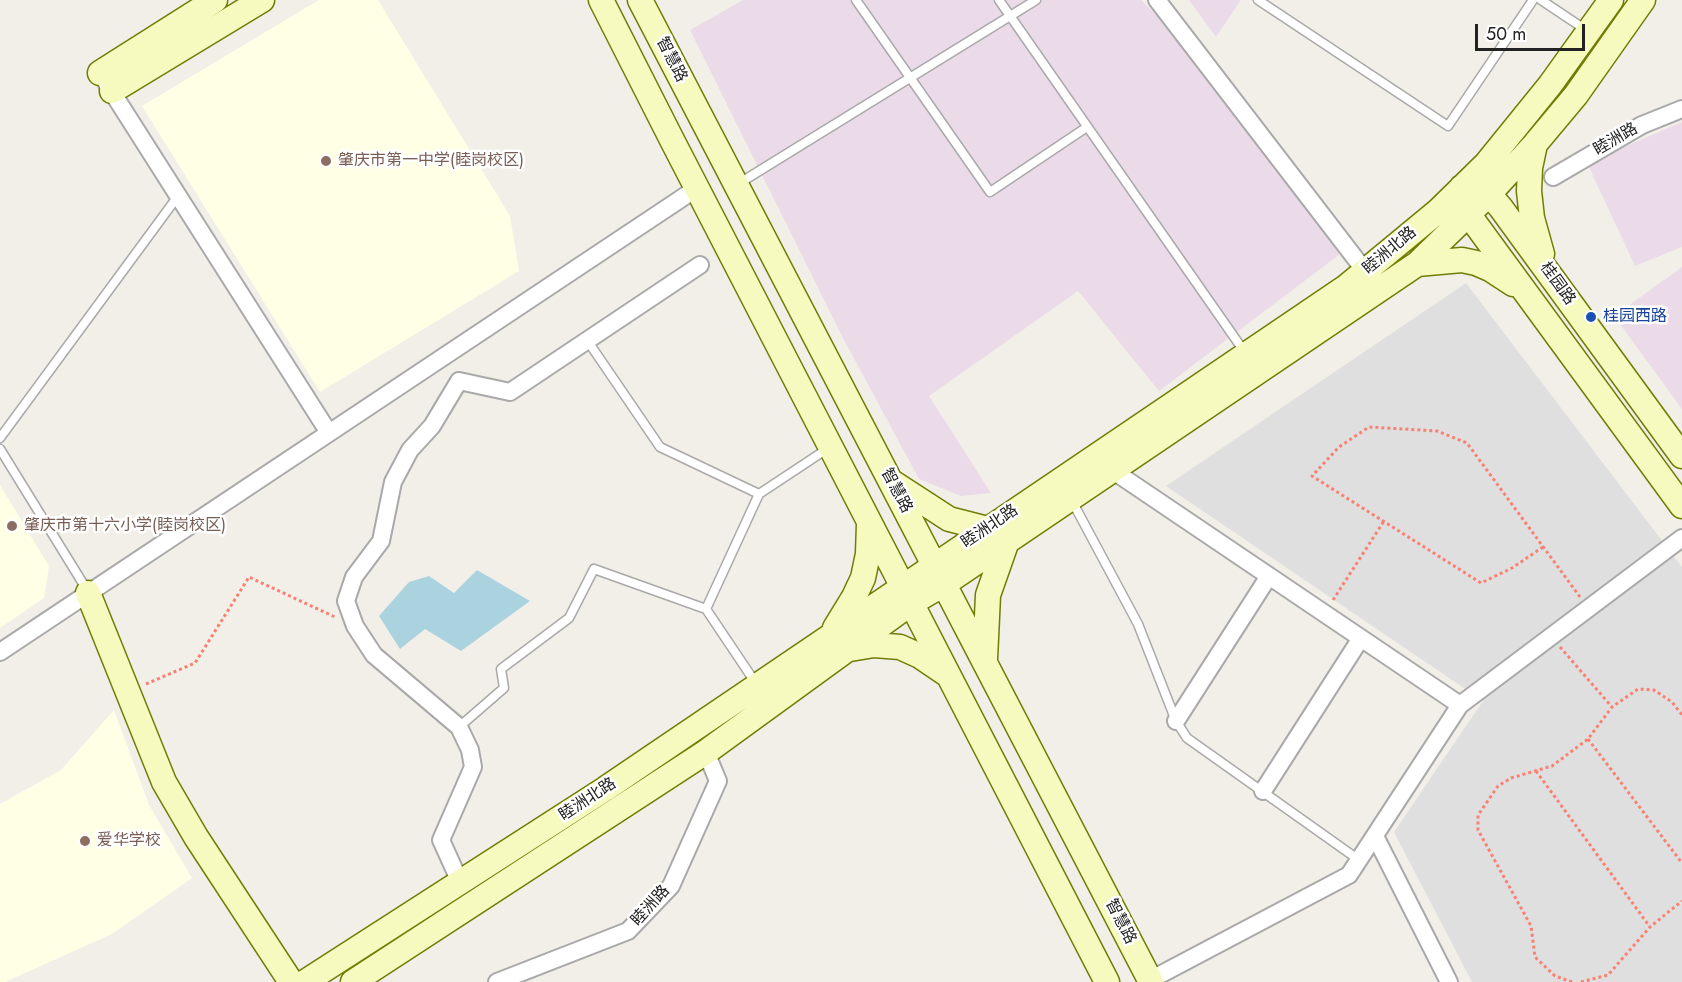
<!DOCTYPE html>
<meta charset="utf-8">
<style>
body{margin:0}
#map{position:relative;width:1682px;height:982px;overflow:hidden;background:#f2efe9;font-family:Jost,sans-serif}
canvas{display:block}
.scale{position:absolute;left:1475px;top:24px;width:110px;height:27px;box-sizing:border-box;border:3px solid #222;border-top:0;padding-left:8px;font-size:18px;line-height:21px;white-space:nowrap;color:#222;-webkit-text-stroke:4px #fff;paint-order:stroke}
</style>
<div id="map">
<canvas width="1682" height="982"></canvas>
<div class="scale">50 m</div>
</div>
<script>
const ctx = document.querySelector('canvas').getContext('2d');
ctx.lineJoin = 'round';
function fill(path, color) {
  ctx.fillStyle = color;
  ctx.fill(path, 'evenodd');
}
function toPath(rows) {
  const path = new Path2D();
  for (const r of rows) {
    path.moveTo(r[0], r[1]);
    for (let i = 2; i < r.length; i += 2) path.lineTo(r[i], r[i + 1]);
  }
  return path;
}
function strokePath(path, color, width, dash) {
  ctx.strokeStyle = color;
  ctx.lineWidth = width;
  ctx.lineCap = dash ? 'butt' : 'round';
  ctx.setLineDash(dash || []);
  ctx.stroke(path);
}
function drawText(font, color, halo, rows, align = 'center') {
  ctx.font = font + ' Jost,"Noto Sans SC",sans-serif';
  ctx.lineWidth = 5;
  ctx.setLineDash([]);
  ctx.textBaseline = 'middle';
  ctx.strokeStyle = halo;
  ctx.fillStyle = color;
  for (const [text, x, y, turn = 0] of rows) {
    ctx.save();
    ctx.translate(x, y);
    ctx.rotate((+turn || 0) * Math.PI / 180);
    ctx.textAlign = isNaN(turn) ? turn : align;
    if (halo) ctx.strokeText(text, 0, 0);
    ctx.fillText(text, 0, 0);
    ctx.restore();
  }
}
const residential = toPath([
 [1466,283,1682,567,1682,982,1472,982,1394,832,1483,701,1166,486]
]);
const industrial = toPath([
 [743,0,1141,0,1157,16,1340,254,1159,391,1078,291,929,396,991,493,961,496,919,479,843,338,690,30],
 [1189,0,1241,0,1216,37],
 [1682,122,1682,247,1635,266,1587,163],
 [1682,267,1682,409,1614,316]
]);
const education = toPath([
 [319,0,378,0,510,216,519,271,320,392,142,106],
 [0,485,49,566,44,598,0,628],
 [114,710,149,805,192,878,112,934,5,982,0,982,0,804,61,770]
]);
const water = toPath([
 [477,570,530,601,461,651,425,629,400,649,379,616,409,582,429,576,454,593]
]);
const path = toPath([
 [1543,547,1512,568,1481,583,1312,476,1339,447,1369,427,1437,431,1467,443,1580,597],
 [1333,600,1384,521],
 [1560,647,1612,707],
 [146,684,195,663,249,577,337,618],
 [1588,739,1682,863],
 [1536,771,1650,927],
 [1572,982,1555,976,1535,957,1531,926,1478,830,1478,815,1498,786,1511,778,1552,766,1588,739,1612,707,1638,689,1654,690,1672,702,1682,715],
 [1581,982,1608,975,1650,927,1682,901]
]);
const lane = toPath([
 [856,0,990,192,1087,127],
 [999,0,1246,354],
 [1258,0,1448,126,1533,0],
 [1541,0,1586,30],
 [738,184,1036,0],
 [587,340,660,447,759,494,706,609],
 [0,438,178,196],
 [0,449,87,590],
 [759,494,830,447],
 [1072,501,1138,624,1176,721,1187,738,1359,860],
 [459,727,504,688,501,669,569,618,594,569,706,609,757,685]
]);
const street = toPath([
 [1157,0,1365,271],
 [107,84,329,433],
 [1553,177,1642,125,1682,109],
 [1112,470,1460,705],
 [0,652,697,188],
 [1176,721,1269,576],
 [1263,791,1361,638],
 [1375,836,1449,982],
 [460,882,441,840,473,767,470,750,459,727,374,655,355,626,346,601,354,577,381,541,393,482,410,450,432,426,459,381,510,392,700,265],
 [1150,980,1349,875,1460,705,1682,538],
 [497,982,628,931,671,886,718,781,706,752]
]);
const secondary = toPath([
 [601,0,672,140,1107,982],
 [640,0,1151,982],
 [100,73,215,0],
 [112,91,262,0],
 [1535,144,1530,168,1529,191,1532,218,1542,254],
 [1417,264,1462,260,1476,263,1490,269,1513,284],
 [1682,456,1501,208,1489,194,1462,187,1469,215,1682,506],
 [892,482,949,519,988,529],
 [88,593,164,782,196,837,291,982],
 [835,628,854,597,863,578,868,554,869,524],
 [850,649,874,645,900,647,920,656,948,675],
 [985,659,988,595,1007,541],
 [305,982,605,789,1346,287,1438,211,1486,164,1550,85,1611,0],
 [353,982,706,752,911,603,944,584,1417,264,1489,194,1535,144,1576,95,1643,0]
]);
const markers = [
 [326,161,6,"#8d6e63"],
 [1591,317,6,"#1a4fb4"],
 [12,526,6,"#8d6e63"],
 [85,841,6,"#8d6e63"]
];
const streetNames = [
 ["智慧路",671,60,63],
 ["睦洲路",1616,140,-30],
 ["睦洲北路",1390,251,-40],
 ["桂园路",1557,284,54],
 ["智慧路",896,491,62],
 ["睦洲北路",990,527,-34],
 ["睦洲北路",588,800,-33],
 ["睦洲路",651,906,-48],
 ["智慧路",1120,922,63]
];
const educationNames = [
 ["肇庆市第一中学(睦岗校区)",338,161],
 ["肇庆市第十六小学(睦岗校区)",24,526],
 ["爱华学校",97,841]
];
const transitNames = [
 ["桂园西路",1603,317]
];
fill(residential, '#e0dfdf');
fill(industrial, '#ebdbe8');
fill(education, '#ffffe5');
fill(water, '#aad3df');
strokePath(lane, '#a9a9a9', 11);
strokePath(street, '#a9a9a9', 20);
strokePath(secondary, '#707d05', 27);
strokePath(path, '#fa8072', 3, [3, 3]);
strokePath(lane, '#fff', 8);
strokePath(street, '#fff', 16);
strokePath(secondary, '#f7fabf', 24);
for (const [x, y, r, color] of markers) {
  const dot = new Path2D();
  dot.arc(x, y, r, 0, 2 * Math.PI);
  ctx.fillStyle = color;
  ctx.fill(dot);
  strokePath(dot, '#fff', 2);
}
drawText('16px', '#222', '#fff', streetNames);
drawText('16px', '#785e54', '#fff', educationNames, 'left');
drawText('16px', '#164399', '#fff', transitNames, 'left');
</script>
